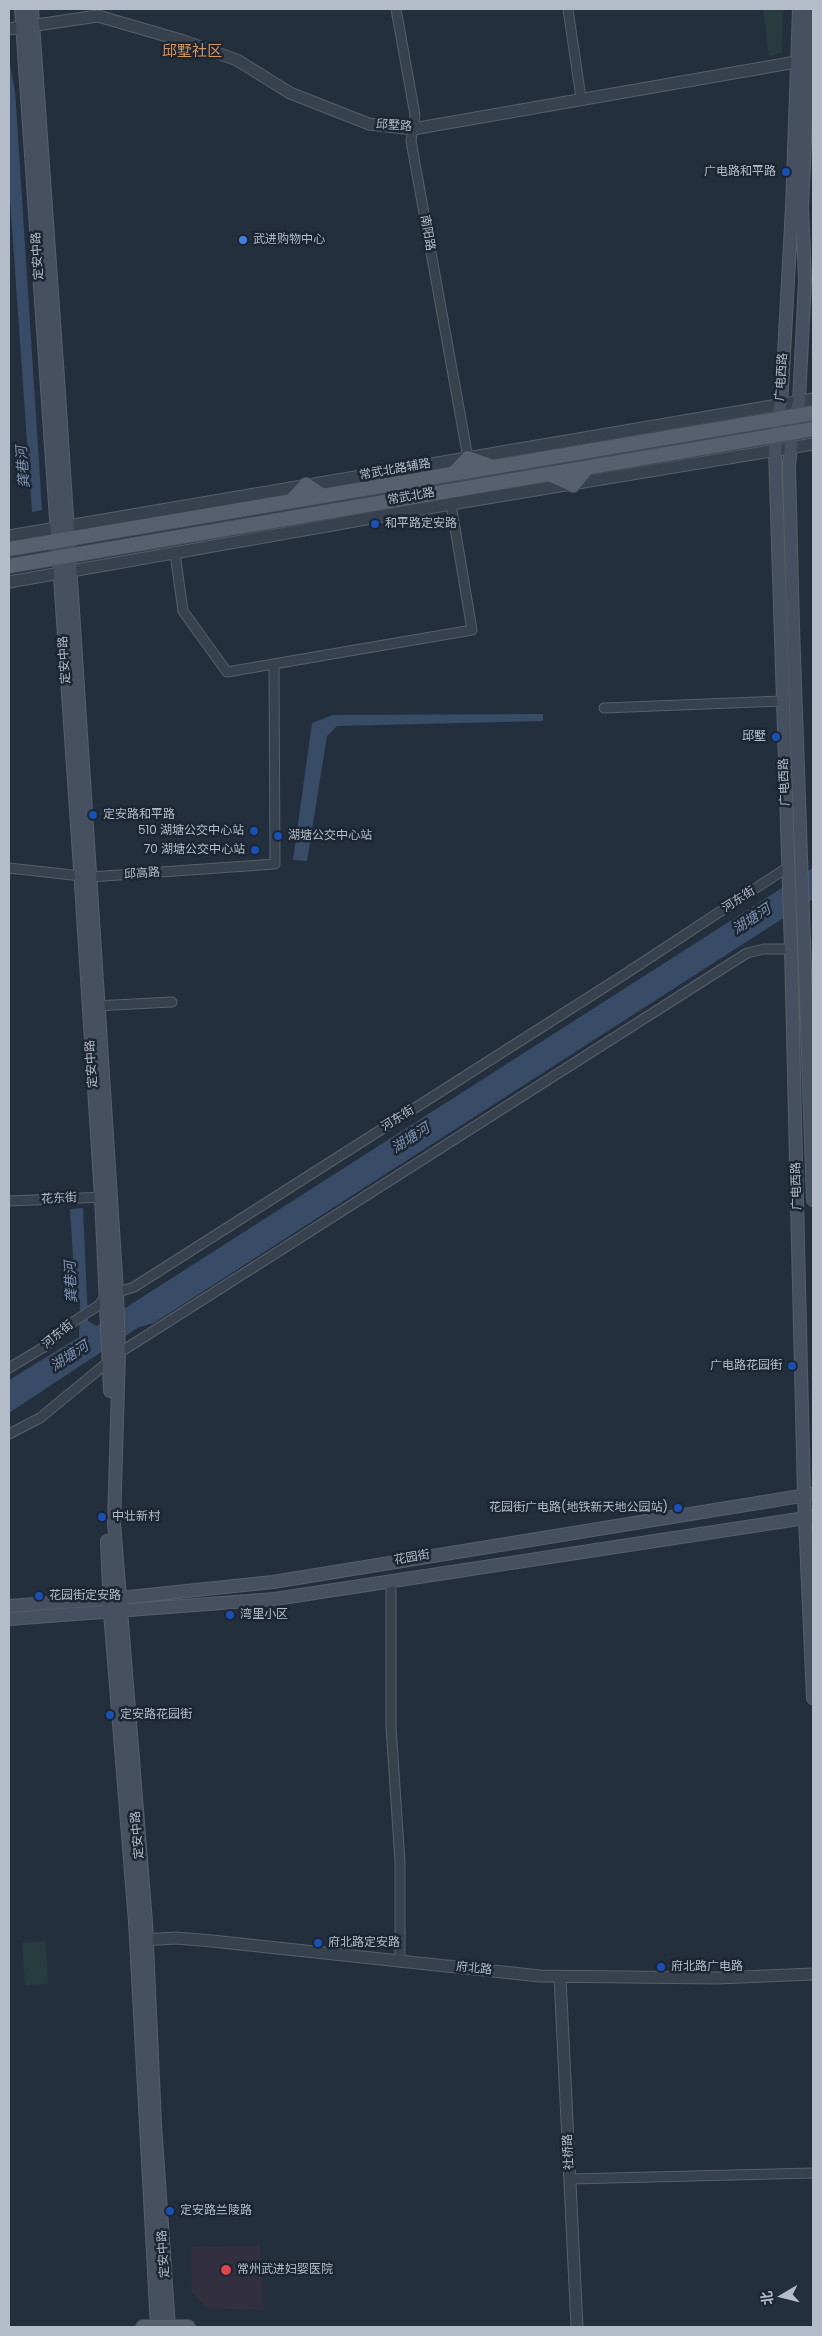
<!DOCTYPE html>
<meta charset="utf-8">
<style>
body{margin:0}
#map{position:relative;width:822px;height:2336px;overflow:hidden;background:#242f3e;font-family:Poppins,"Noto Sans SC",sans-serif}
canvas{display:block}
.frame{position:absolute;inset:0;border:10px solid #b4bcc9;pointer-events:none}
.north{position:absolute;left:757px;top:2271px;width:50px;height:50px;-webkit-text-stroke:4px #1d2633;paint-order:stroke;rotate:262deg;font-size:14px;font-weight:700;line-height:20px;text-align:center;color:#b4bcc9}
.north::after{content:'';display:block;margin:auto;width:18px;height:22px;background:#b4bcc9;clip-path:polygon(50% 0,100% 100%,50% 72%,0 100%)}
</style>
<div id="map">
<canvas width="822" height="2336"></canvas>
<div class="frame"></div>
<div class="north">北</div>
</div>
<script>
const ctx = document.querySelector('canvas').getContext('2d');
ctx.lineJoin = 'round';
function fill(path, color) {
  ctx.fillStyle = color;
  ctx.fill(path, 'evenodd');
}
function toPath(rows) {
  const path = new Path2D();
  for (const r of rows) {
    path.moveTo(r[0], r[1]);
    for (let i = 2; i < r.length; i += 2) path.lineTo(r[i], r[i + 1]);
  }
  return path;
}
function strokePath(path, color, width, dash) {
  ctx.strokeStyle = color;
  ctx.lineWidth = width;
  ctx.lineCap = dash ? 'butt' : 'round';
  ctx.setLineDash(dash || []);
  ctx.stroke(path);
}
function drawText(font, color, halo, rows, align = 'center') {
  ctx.font = font + ' Poppins,"Noto Sans SC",sans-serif';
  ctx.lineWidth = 5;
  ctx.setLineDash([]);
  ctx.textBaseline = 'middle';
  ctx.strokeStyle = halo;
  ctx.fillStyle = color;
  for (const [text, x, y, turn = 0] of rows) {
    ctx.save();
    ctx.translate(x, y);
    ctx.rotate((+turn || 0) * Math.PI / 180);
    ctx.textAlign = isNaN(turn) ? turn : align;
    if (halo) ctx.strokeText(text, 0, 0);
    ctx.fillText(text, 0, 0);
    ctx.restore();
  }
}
const medical = toPath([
 [260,2246,264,2310,207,2308,192,2293,191,2247]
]);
const green = toPath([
 [763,9,783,9,782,53,769,56],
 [46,1941,48,1984,25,1985,22,1943]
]);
const water = toPath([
 [9,61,15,90,42,510,32,512,9,185],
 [543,714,543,721,337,726,327,736,307,861,293,860,312,723,333,715],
 [813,868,813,899,154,1323,139,1327,9,1413,9,1380,79,1337,80,1304,75,1289,70,1209,83,1208,88,1321,97,1326]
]);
const minor = toPath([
 [396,9,415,115,411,141,468,458],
 [568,9,581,98],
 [175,553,183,611,227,672,472,630,451,504],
 [604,708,782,701],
 [9,868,90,877,275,864,274,664],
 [94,1006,172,1002],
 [9,1201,105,1197],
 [9,1368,44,1347,73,1322,99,1305,106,1296,134,1287,619,978,788,867],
 [9,1434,40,1418,119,1353,747,953,764,949,791,949],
 [391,1581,391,1727,400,1862,400,1962],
 [571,2179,813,2173]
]);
const tertiary = toPath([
 [9,29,98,16,184,41,237,60,290,93,369,124,413,129,796,62],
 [9,536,813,399],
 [9,582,451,504,813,444],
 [140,1940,176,1938,212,1941,540,1976,717,1978,813,1974],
 [560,1977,577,2327]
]);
const secondary = toPath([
 [21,9,80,869,101,1197,110,1391],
 [32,9,58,378,117,1291,119,1353,114,1523,146,1922,155,2124,169,2327],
 [799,9,792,207,782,390,775,451,791,949,804,1495,813,1698],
 [811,9,802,207,805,281,799,401,792,433,789,467,793,627,813,1200],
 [107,1541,110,1612,135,1922,157,2327],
 [9,1606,119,1598,273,1582,813,1494],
 [9,1619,275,1599,812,1517]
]);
const primary = toPath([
 [453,474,468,458,493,467],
 [549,474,573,485,588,467],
 [291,501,306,485,323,496],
 [9,549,813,413],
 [9,566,813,429],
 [143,2327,188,2327]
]);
const markers = [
 [786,172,5,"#1a4fb4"],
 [243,240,5,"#3f7fe0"],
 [375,524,5,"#1a4fb4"],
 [776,737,5,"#1a4fb4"],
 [93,815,5,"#1a4fb4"],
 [254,831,5,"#1a4fb4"],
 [278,836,5,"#1a4fb4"],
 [255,850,5,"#1a4fb4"],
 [792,1366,5,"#1a4fb4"],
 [678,1508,5,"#1a4fb4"],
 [102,1517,5,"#1a4fb4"],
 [39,1596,5,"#1a4fb4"],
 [230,1615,5,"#1a4fb4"],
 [110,1715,5,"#1a4fb4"],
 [318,1943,5,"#1a4fb4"],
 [661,1967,5,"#1a4fb4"],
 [170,2211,5,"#1a4fb4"],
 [226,2270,6,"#e0444e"]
];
const streetNames = [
 ["邱墅路",394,126,4],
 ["南阳路",427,233,80],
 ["定安中路",38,256,-94],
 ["广电西路",782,377,-86],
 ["常武北路辅路",395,470,-10],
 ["常武北路",411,497,-10],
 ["定安中路",65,660,-94],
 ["广电西路",785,782,-92],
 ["邱高路",142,874,-4],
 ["河东街",739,900,-33],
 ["定安中路",92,1064,-94],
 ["河东街",398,1119,-32],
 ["广电西路",797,1186,-91],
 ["花东街",59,1199,-3],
 ["河东街",58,1335,-39],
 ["花园街",412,1558,-10],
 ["定安中路",138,1835,-95],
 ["府北路",474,1969,6],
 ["社桥路",569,2152,-93],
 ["定安中路",164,2254,-94]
];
const poiNames = [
 ["广电路和平路",776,172,"right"],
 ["武进购物中心",253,240],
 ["和平路定安路",385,524],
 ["邱墅",766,737,"right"],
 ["定安路和平路",103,815],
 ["510 湖塘公交中心站",244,831,"right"],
 ["湖塘公交中心站",288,836],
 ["70 湖塘公交中心站",245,850,"right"],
 ["广电路花园街",782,1366,"right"],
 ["花园街广电路(地铁新天地公园站)",668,1508,"right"],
 ["中壮新村",112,1517],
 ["花园街定安路",49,1596],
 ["湾里小区",240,1615],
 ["定安路花园街",120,1715],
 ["府北路定安路",328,1943],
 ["府北路广电路",671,1967],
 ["定安路兰陵路",180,2211],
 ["常州武进妇婴医院",237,2270]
];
const waterNames = [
 ["龚巷河",24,467,-94],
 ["湖塘河",752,920,-33],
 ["湖塘河",411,1139,-33],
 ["龚巷河",72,1282,-93],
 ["湖塘河",70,1357,-33]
];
const quarterNames = [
 ["邱墅社区",192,52]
];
fill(medical, '#32303f');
fill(green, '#263c3f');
fill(water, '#394c67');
strokePath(minor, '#565f6c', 11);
strokePath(tertiary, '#565f6c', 13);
strokePath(secondary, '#565f6c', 14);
strokePath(primary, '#414a57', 16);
strokePath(minor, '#38414e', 9);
strokePath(tertiary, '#38414e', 11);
strokePath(secondary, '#465061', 12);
strokePath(primary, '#56606e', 14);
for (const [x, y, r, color] of markers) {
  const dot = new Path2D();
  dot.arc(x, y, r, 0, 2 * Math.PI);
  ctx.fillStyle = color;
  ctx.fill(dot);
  strokePath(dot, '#1d2633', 2);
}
drawText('12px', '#b4bcc9', '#1d2633', streetNames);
drawText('12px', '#b4bcc9', '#1d2633', poiNames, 'left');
drawText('italic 14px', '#7c92b1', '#1d2633', waterNames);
drawText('15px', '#d59563', '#1d2633', quarterNames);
</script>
